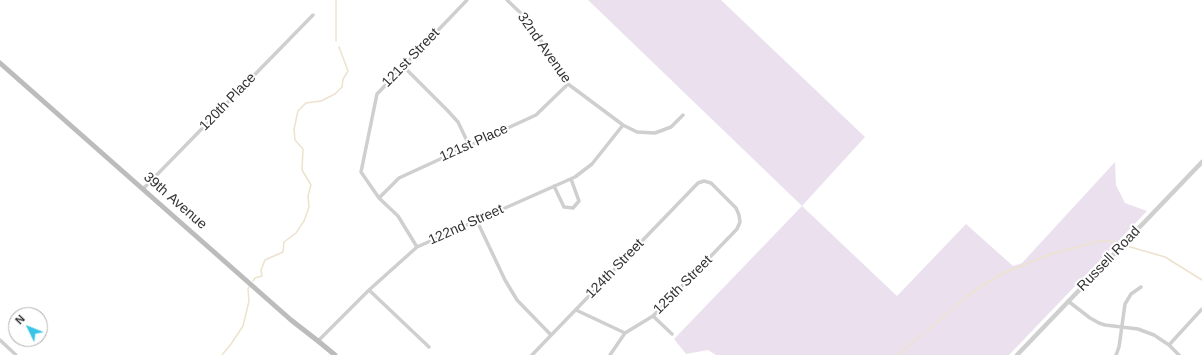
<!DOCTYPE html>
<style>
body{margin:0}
#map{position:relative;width:1202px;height:355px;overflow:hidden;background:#fff;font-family:Helvetica,sans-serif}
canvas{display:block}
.north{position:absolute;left:8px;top:307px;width:40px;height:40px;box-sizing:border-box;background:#fff;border:1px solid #adadad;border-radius:50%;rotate:313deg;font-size:11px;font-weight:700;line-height:16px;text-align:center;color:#323232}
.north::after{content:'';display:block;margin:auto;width:14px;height:18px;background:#37c4e6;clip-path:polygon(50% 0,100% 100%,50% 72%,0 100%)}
</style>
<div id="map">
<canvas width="1202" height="355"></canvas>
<div class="north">N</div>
</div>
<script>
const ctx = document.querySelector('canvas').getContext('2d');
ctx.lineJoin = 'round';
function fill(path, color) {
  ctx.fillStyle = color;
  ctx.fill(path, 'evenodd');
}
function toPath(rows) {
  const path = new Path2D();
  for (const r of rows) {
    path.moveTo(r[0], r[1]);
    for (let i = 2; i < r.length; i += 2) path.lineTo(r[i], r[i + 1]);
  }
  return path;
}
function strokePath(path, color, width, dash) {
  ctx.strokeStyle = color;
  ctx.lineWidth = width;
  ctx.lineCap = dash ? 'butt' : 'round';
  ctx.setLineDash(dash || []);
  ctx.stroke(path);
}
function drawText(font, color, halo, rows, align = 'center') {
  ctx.font = font + ' Helvetica,sans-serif';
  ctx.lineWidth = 4;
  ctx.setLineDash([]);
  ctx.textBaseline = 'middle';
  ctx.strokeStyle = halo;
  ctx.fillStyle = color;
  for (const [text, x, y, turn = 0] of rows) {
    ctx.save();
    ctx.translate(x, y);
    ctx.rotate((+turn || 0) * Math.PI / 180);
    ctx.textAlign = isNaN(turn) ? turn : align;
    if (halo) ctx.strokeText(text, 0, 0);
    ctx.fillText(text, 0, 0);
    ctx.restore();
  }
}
const green = toPath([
 [588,0,721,0,865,137,802,206,897,296,966,224,1013,266,1022,263,1115,162,1116,185,1125,203,1147,211,1009,355,716,355,708,350,686,354,674,339,802,206]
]);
const stream = toPath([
 [336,0,336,41],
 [1127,246,1165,257,1202,280],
 [253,281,255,278,262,276,261,270,265,260,283,252,284,242,296,233,304,221,309,207,308,196,311,185,302,170,303,149,295,140,294,129,298,111,306,103,321,101,335,94,342,87,343,79,348,71,339,47],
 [927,331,967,296,1001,274,1051,254,1104,240,1119,244],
 [222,355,231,344,243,326,249,301,248,289,249,287],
 [898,355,922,334]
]);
const minor = toPath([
 [507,0,528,20,568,84,623,125,637,132,655,133,671,127,683,115],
 [403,66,448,111,458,122,469,145],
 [554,186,564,207,573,208,579,201,571,179],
 [143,189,313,15],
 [379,198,399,178,536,115,568,84],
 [477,221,505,280,517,300,551,335],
 [417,247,398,216,379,198,361,172,377,94,467,0],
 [369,290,429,347],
 [1068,301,1090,318,1099,323,1105,325,1138,329,1154,335,1169,345,1179,355],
 [576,310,625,333],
 [653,316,672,334],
 [0,340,16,355],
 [318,341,369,290,417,247,575,177,592,164,623,125],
 [1169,345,1202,309],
 [532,355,698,183,704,181,711,183,736,208,739,215,740,222,737,229,653,316,625,333,610,355],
 [1116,355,1119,347,1125,304,1131,294,1141,287]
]);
const tertiary = toPath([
 [1017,355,1202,162]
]);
const secondary = toPath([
 [0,63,291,320,318,341,335,355]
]);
const streetNames = [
 ["32nd Avenue",544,48,55],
 ["121st Street",411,58,-46],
 ["120th Place",228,102,-46],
 ["121st Place",474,143,-24],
 ["39th Avenue",175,201,41],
 ["122nd Street",466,225,-24],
 ["Russell Road",1109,259,-46],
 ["124th Street",615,269,-46],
 ["125th Street",683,285,-45]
];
fill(green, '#ebe1ee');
strokePath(stream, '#ede2cd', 1.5);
strokePath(minor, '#cfcfcf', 3.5);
strokePath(tertiary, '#cfcfcf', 4.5);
strokePath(secondary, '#bcbcbc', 5);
drawText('14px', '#323232', '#fff', streetNames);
</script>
